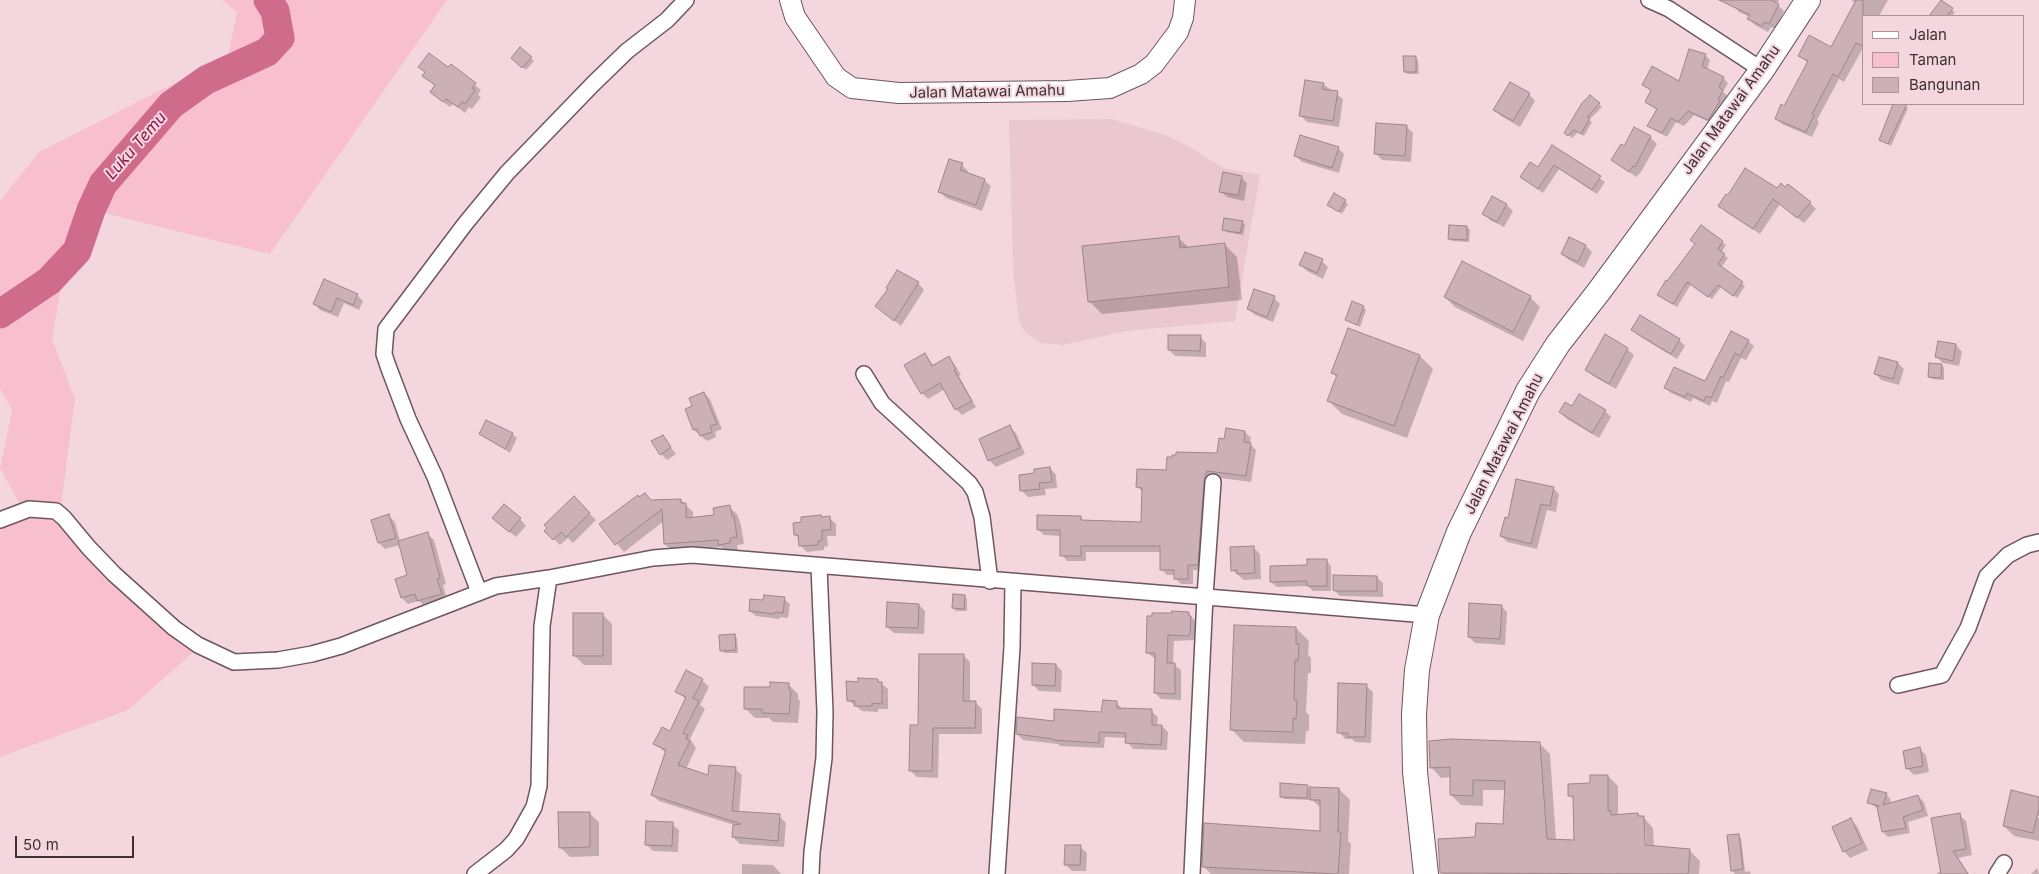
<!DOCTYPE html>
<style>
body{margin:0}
#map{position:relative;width:2039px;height:874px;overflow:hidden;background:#f4d7de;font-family:Inter,sans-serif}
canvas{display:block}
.legend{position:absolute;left:1862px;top:15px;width:162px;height:90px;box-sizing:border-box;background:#f4d7de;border:1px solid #aa949a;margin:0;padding:6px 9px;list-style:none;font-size:15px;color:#3b3033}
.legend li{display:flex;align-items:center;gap:10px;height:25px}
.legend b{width:25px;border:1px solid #aa949a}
.scale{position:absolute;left:15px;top:836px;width:119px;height:22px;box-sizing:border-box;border:2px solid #3b3033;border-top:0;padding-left:6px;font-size:15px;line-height:18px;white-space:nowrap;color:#3b3033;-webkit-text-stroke:4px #f4d7de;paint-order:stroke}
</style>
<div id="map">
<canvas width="2039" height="874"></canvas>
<ul class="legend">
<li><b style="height:6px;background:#fff"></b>Jalan</li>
<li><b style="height:14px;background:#f8c0cf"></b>Taman</li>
<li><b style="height:14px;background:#cbb0b6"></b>Bangunan</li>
</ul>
<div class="scale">50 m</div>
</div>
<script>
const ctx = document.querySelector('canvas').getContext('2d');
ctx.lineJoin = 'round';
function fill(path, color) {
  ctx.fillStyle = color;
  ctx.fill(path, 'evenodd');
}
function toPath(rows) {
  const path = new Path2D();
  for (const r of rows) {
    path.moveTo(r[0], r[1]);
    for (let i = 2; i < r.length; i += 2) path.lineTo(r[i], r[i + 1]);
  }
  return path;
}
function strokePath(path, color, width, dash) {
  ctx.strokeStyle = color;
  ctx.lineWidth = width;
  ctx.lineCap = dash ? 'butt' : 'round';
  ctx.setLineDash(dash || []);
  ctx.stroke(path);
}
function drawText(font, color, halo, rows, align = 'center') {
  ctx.font = font + ' Inter,sans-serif';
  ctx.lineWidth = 4;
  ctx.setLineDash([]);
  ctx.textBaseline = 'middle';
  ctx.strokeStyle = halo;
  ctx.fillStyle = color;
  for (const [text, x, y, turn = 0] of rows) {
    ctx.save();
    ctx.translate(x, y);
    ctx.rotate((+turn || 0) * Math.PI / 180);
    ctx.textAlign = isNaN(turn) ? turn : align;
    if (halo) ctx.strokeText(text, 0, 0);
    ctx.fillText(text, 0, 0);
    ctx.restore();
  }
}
const built = toPath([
 [1112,119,1165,135,1192,148,1223,168,1260,175,1235,321,1126,331,1064,345,1041,343,1025,332,1019,321,1013,269,1009,120]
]);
const green = toPath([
 [222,0,447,0,270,254,75,206,52,339,75,399,59,522,199,647,128,710,0,757,0,525,26,516,0,468,12,410,0,389,0,201,39,152,228,56,237,12]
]);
const shadow = toPath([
 [1735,0,1779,0,1777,4,1784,11,1775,29,1771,27,1768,32,1755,25,1749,19,1750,17,1739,12,1733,5],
 [1851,0,1888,0,1879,16,1863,16,1863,48,1844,82,1839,79,1817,120,1819,122,1812,137,1782,124,1776,118,1785,107,1808,63,1800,56,1831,48,1856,3],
 [1941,1,1955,12,1952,16,1932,15],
 [520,49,534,61,526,70,512,58],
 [1705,55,1710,60,1707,70,1723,78,1728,83,1723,92,1727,95,1713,124,1694,115,1684,126,1676,122,1667,137,1654,130,1649,125,1657,110,1646,102,1652,91,1644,85,1680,83],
 [1415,57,1418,60,1419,74,1408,74,1405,71],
 [451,66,481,90,478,95,481,97,472,109,469,107,465,113,453,104,450,107,438,98,435,86,424,76,426,73,420,67,449,69],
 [1323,84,1343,99,1339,127,1307,122,1300,115],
 [1529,94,1535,101,1520,127,1501,116,1495,110],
 [1590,96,1602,107,1589,120,1592,122,1584,136,1578,132,1572,138,1569,135],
 [1894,104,1901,104,1908,108,1891,146,1880,140],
 [1407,127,1413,133,1411,162,1382,160,1375,153],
 [1650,137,1657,144,1641,172,1636,177,1612,159],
 [1553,147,1605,182,1597,194,1559,169,1543,193,1521,176,1538,169],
 [1338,148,1344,154,1339,173,1302,162,1296,156],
 [962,165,968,171,967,174,984,180,991,186,982,211,946,198,940,192],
 [1241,177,1247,183,1244,201,1227,197,1220,191],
 [1777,190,1810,203,1816,209,1804,223,1780,204,1760,234,1726,212,1720,206],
 [1335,195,1348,204,1342,214,1329,205],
 [1493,197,1507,205,1513,211,1504,227,1490,220,1484,213],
 [1242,222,1245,225,1243,235,1226,232,1223,229],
 [1467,227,1470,230,1469,242,1452,241,1449,238],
 [1701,227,1726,245,1721,253,1728,258,1721,268,1745,286,1737,298,1721,287,1712,299,1691,284,1677,307,1662,298,1667,283,1696,245],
 [1178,237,1189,248,1224,244,1237,257,1242,300,1102,314,1089,301],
 [1586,246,1592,252,1584,268,1569,260,1562,254],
 [1322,261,1328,267,1323,279,1307,271,1301,265],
 [898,271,918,283,924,290,901,326,876,306,889,289],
 [324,280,357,295,363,301,359,310,344,303,338,317,320,310,314,303],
 [1445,297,1530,297,1540,307,1523,341,1455,307],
 [1274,298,1280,304,1273,322,1255,315,1248,309],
 [1363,307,1366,310,1360,327,1346,320],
 [1633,330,1679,340,1685,346,1677,359,1639,336],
 [1732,332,1748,341,1754,346,1746,360,1741,358,1729,382,1726,381,1717,403,1712,401,1710,406,1693,398,1691,402,1671,393,1666,388,1706,382],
 [1605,336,1627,349,1634,355,1616,389,1593,376,1587,369],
 [1200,337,1206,343,1206,357,1175,356,1169,350],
 [1939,342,1956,345,1962,352,1959,366,1943,363,1936,357],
 [925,354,934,366,949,358,954,364,961,375,959,376,976,407,962,415,956,409,945,389,928,399,922,393],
 [1420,356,1433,369,1407,438,1342,414,1329,401,1338,378,1332,373],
 [1898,363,1904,369,1899,385,1881,380,1875,373],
 [1942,365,1944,368,1944,380,1932,379,1929,377],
 [704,393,710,399,722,429,715,432,716,437,707,441,694,430,686,410,694,407],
 [1572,408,1605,411,1611,417,1599,438,1567,419,1560,412],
 [1010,427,1016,433,1025,454,996,467,989,460],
 [1245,432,1251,438,1250,444,1256,450,1251,482,1213,477,1203,571,1193,570,1193,584,1181,584,1175,578,1175,575,1167,575,1161,569,1162,552,1086,552,1086,561,1067,561,1062,555,1062,536,1044,535,1038,529,1080,517,1085,522,1143,523,1143,493,1138,487,1168,471,1218,454,1225,440],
 [481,433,512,434,517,438,510,453],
 [662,436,676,454,667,460,661,454],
 [1050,468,1056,475,1057,488,1045,489,1046,495,1028,497,1022,491,1035,474],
 [1553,488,1559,494,1556,512,1547,510,1537,549,1507,542,1501,536,1509,519],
 [574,498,596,520,573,543,568,538,560,545,546,531],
 [681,500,693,512,693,519,716,516,729,507,737,514,741,525,744,544,737,545,738,551,727,552,722,547,672,551,665,544,664,521,624,552,601,525,652,501],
 [389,516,395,522,400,541,427,534,434,540,446,584,443,585,447,600,425,606,419,601,408,604,402,598,409,576,400,545,385,549,379,543],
 [822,518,829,518,836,524,836,536,827,536,828,546,824,547,824,550,807,552,800,545,800,539,795,535,802,523],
 [520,519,526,526,516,537,500,524],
 [1253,547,1260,554,1261,579,1244,580,1232,570],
 [1326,560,1331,566,1331,591,1313,591,1308,586,1277,587,1271,582],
 [1376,577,1383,583,1383,597,1340,596,1334,590],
 [965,596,967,599,967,611,956,611,953,608],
 [784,599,790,604,788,618,780,617,779,619,756,616,750,611],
 [919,605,925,611,924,634,894,633,887,627],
 [1501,606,1507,612,1505,645,1475,643,1469,637],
 [1188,613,1197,623,1196,640,1174,641,1173,664,1181,670,1181,700,1161,699,1155,693,1156,659,1147,653],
 [603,615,612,624,612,665,584,665,574,655],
 [1296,628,1309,641,1308,655,1311,658,1311,673,1308,673,1306,712,1309,715,1309,731,1306,731,1305,744,1244,742,1231,729],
 [734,635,737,638,738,653,725,653,722,651],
 [963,655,970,662,970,702,975,702,982,709,982,734,939,734,938,778,917,777,911,771],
 [1056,665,1062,671,1061,692,1039,691,1033,685],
 [702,680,709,687,700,705,705,709,690,739,696,748,686,769,709,776,735,769,742,775,739,813,779,816,786,823,784,847,740,844,733,837,734,825,659,801,652,795,666,753,655,744,670,733,687,700,677,691],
 [877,680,888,689,888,709,878,709,878,712,862,711,848,700,859,683],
 [788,684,798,694,798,699,800,701,798,723,773,722,769,718,755,718,745,708,771,688],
 [1366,686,1373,692,1371,743,1355,742,1352,739,1345,739,1339,732],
 [1116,702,1122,709,1151,711,1158,717,1157,726,1162,726,1168,732,1167,750,1133,749,1127,742,1127,738,1105,737,1104,748,1060,746,1058,744,1023,740,1017,734,1055,723,1102,713],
 [1540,744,1550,754,1556,840,1575,841,1575,800,1569,795,1608,776,1618,786,1618,815,1637,814,1643,817,1653,828,1654,847,1689,850,1700,861,1699,874,1443,874,1441,872,1477,838,1504,825,1506,790,1483,790,1483,806,1461,805,1451,795,1451,777,1441,778,1431,767],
 [1643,823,1645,823,1646,852,1644,852],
 [1919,748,1926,755,1929,772,1914,775,1908,769],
 [1307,786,1312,791,1339,789,1350,800,1348,841,1351,844,1349,874,1211,874,1203,866,1321,832,1322,809,1310,798,1310,800,1284,799,1281,797],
 [1886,794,1891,800,1890,804,1918,796,1924,802,1928,816,1908,822,1910,833,1888,837,1883,832,1878,809,1869,802],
 [2039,798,2039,816,2036,815,2039,818,2039,841,2014,836,2004,826],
 [589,813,599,822,599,856,570,857,560,847],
 [1959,815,1966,821,1972,855,1958,858,1969,874,1936,874,1942,870],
 [1851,820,1857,826,1868,850,1850,858,1844,851],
 [672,824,679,830,678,852,653,851,647,845],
 [1738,835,1741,838,1745,872,1749,871,1751,874,1735,874,1732,870],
 [1080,847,1087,853,1086,871,1072,871,1066,865],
 [742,864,773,865,781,874,742,874],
 [2037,868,2039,874,2031,874]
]);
const river = toPath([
 [0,314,49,281,77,251,91,210,103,184,171,105,206,80,267,52,280,38,275,11,268,0]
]);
const building = toPath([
 [1719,0,1771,0,1779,4,1769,24,1764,22,1762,26,1747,19,1750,15,1719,0],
 [1856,0,1863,0,1863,46,1856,43,1838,77,1833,74,1812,114,1814,115,1806,132,1775,119,1781,104,1784,106,1808,61,1798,56,1809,35,1831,47,1856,0],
 [1941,0,1953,8,1947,16,1929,16,1941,0],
 [520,47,532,57,522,68,511,58,520,47],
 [1689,49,1706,54,1702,66,1724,77,1719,87,1723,90,1718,100,1720,101,1708,120,1688,111,1678,122,1671,118,1662,133,1647,126,1657,109,1645,102,1651,90,1642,85,1652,66,1679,81,1689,49],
 [429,53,448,67,451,64,476,83,472,88,475,90,465,104,462,102,458,107,446,99,443,102,430,92,435,85,422,76,425,72,418,67,429,53],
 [1403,56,1416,56,1416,72,1404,72,1403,56],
 [1305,80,1324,83,1322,89,1338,91,1333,121,1299,116,1305,80],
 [1510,82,1530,93,1513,121,1493,110,1510,82],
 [1590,95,1600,103,1587,117,1590,118,1581,134,1574,130,1568,136,1564,133,1582,103,1590,95],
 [1893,104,1907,104,1888,144,1879,140,1893,104],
 [1376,123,1407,125,1405,156,1374,154,1376,123],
 [1634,127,1651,136,1635,167,1633,166,1629,172,1611,160,1621,144,1624,146,1634,127],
 [1300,135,1339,147,1332,168,1294,156,1300,135],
 [1552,145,1601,176,1592,190,1554,165,1538,189,1520,177,1530,162,1538,167,1552,145],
 [949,159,963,163,960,170,985,179,976,205,938,192,949,159],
 [1745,168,1777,188,1781,183,1785,187,1788,184,1811,202,1797,218,1773,199,1753,229,1718,206,1726,194,1728,195,1745,168],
 [1223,172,1242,176,1238,195,1219,192,1223,172],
 [1334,193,1346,200,1339,212,1327,205,1334,193],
 [1492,196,1507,204,1497,222,1482,214,1492,196],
 [1224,218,1243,221,1240,233,1222,230,1224,218],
 [1449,225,1467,226,1467,240,1448,239,1449,225],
 [1701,225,1723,241,1718,249,1725,254,1718,264,1743,282,1733,296,1718,285,1708,297,1687,282,1673,304,1657,295,1666,280,1667,281,1695,244,1690,240,1701,225],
 [1179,236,1180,248,1225,243,1229,287,1088,302,1082,246,1179,236],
 [1569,237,1586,245,1578,262,1561,254,1569,237],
 [1305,252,1323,259,1317,273,1299,265,1305,252],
 [1462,261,1531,296,1513,332,1444,297,1462,261],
 [897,270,919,282,894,321,875,306,888,289,886,288,897,270],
 [324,279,358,294,353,305,337,298,331,312,313,304,324,279],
 [1254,289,1275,296,1267,317,1247,309,1254,289],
 [1352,301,1364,306,1357,325,1345,320,1352,301],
 [1640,315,1680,339,1671,354,1631,330,1640,315],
 [1348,328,1420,355,1394,426,1327,401,1337,375,1331,373,1348,328],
 [1731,331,1749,340,1740,356,1735,353,1723,378,1721,376,1711,398,1706,396,1704,401,1687,393,1685,397,1664,388,1674,367,1705,381,1731,331],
 [1605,334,1628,348,1609,384,1585,370,1605,334],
 [1168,335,1201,335,1200,351,1168,350,1168,335],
 [1938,341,1956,344,1953,361,1935,357,1938,341],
 [925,353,932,366,949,356,956,369,954,370,972,401,955,410,940,383,921,394,904,365,925,353],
 [1879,357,1898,362,1893,379,1874,374,1879,357],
 [1929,363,1942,364,1941,378,1928,377,1929,363],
 [704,392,717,424,710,426,712,432,700,436,697,429,693,430,685,409,692,406,689,398,704,392],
 [1579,394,1606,410,1592,433,1559,412,1565,402,1572,406,1579,394],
 [486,420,513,433,505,449,479,434,486,420],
 [1010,425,1020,448,988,461,979,439,1010,425],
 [1226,428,1245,431,1244,442,1251,443,1246,476,1207,471,1204,481,1198,565,1188,565,1188,579,1174,579,1174,570,1160,570,1160,546,1081,546,1081,556,1060,556,1060,530,1037,530,1037,515,1081,516,1081,520,1141,522,1142,488,1136,487,1137,469,1166,470,1167,457,1172,457,1172,455,1176,455,1176,452,1217,453,1219,438,1224,439,1226,428],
 [663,435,671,447,660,455,651,441,663,435],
 [1050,467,1052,482,1039,483,1040,489,1020,491,1019,475,1034,473,1034,469,1050,467],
 [1516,479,1554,487,1550,506,1541,504,1531,544,1500,536,1505,517,1508,518,1516,479],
 [645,493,651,500,681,499,681,503,686,503,686,518,714,515,713,508,730,505,732,516,734,516,737,537,730,538,730,543,718,545,718,540,664,544,662,509,615,545,599,524,638,495,639,497,645,493],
 [574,496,590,513,566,537,561,532,553,540,544,531,547,528,544,525,574,496],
 [504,504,521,518,509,532,492,518,504,504],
 [389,514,396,538,378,543,371,520,389,514],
 [821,515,821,517,830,516,831,530,822,530,822,540,818,541,818,545,799,546,798,535,794,535,793,523,801,522,801,517,821,515],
 [428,532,440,578,437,579,442,594,417,601,415,594,401,598,395,579,407,575,398,541,428,532],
 [1254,546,1255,573,1237,574,1237,570,1231,571,1230,547,1254,546],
 [1307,559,1327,559,1327,586,1307,586,1307,581,1270,582,1270,566,1307,565,1307,559],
 [1333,575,1377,576,1377,591,1335,591,1333,590,1333,575],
 [953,594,965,595,964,609,952,608,953,594],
 [764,595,785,597,783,613,775,612,774,614,749,611,750,599,763,600,764,595],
 [887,602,919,604,918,628,886,627,887,602],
 [1469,603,1502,605,1500,639,1468,637,1469,603],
 [1172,611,1189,612,1189,616,1191,616,1190,634,1188,636,1168,635,1167,663,1175,663,1175,694,1154,693,1155,653,1146,653,1147,616,1152,616,1152,613,1172,613,1172,611],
 [573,613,603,613,603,656,573,656,573,613],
 [1234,625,1296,627,1296,644,1299,644,1298,661,1295,660,1294,700,1297,701,1296,719,1293,718,1293,732,1230,730,1234,625],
 [735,634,736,650,720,651,719,635,735,634],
 [919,654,964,654,963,701,976,701,975,728,933,728,932,771,909,771,910,725,918,725,919,654],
 [1032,663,1056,664,1055,686,1032,685,1032,663],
 [686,670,703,679,693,698,699,701,683,733,688,735,686,739,690,741,678,765,708,775,709,765,736,767,732,811,780,814,778,841,732,837,733,825,741,824,651,795,666,750,653,744,662,727,670,731,686,697,675,692,686,670],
 [858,678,878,679,878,682,882,682,882,704,872,703,872,706,854,706,855,701,847,701,846,681,858,682,858,678],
 [770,682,789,683,789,690,791,691,789,714,762,713,762,709,744,709,744,687,770,687,770,682],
 [1338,683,1367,684,1365,737,1348,737,1348,733,1337,733,1338,683],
 [1103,700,1117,701,1117,708,1152,709,1152,725,1162,725,1161,745,1125,743,1126,733,1099,732,1099,743,1053,740,1053,739,1016,734,1017,717,1054,721,1054,709,1101,712,1103,700],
 [1451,739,1540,742,1547,839,1574,840,1573,796,1568,796,1568,784,1590,783,1590,775,1608,775,1608,811,1611,811,1611,815,1638,813,1638,816,1644,816,1645,845,1690,849,1688,874,1440,873,1438,839,1475,837,1476,823,1503,824,1505,781,1473,780,1473,796,1450,795,1450,767,1430,768,1429,741,1451,739],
 [1920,747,1923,766,1906,769,1903,751,1920,747],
 [1280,783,1308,785,1307,798,1280,797,1280,783],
 [1310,787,1339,788,1338,832,1341,832,1338,874,1202,867,1204,823,1320,831,1320,800,1310,800,1310,787],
 [1871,789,1887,793,1883,805,1918,795,1923,810,1903,817,1906,828,1882,832,1877,807,1879,806,1867,803,1871,789],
 [2011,790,2039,797,2039,808,2033,833,2003,826,2011,790],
 [558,812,590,812,590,847,559,848,558,812],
 [1960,813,1966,849,1953,851,1968,874,1941,874,1931,818,1960,813],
 [1851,818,1862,843,1843,852,1832,827,1851,818],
 [646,821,673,822,672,846,645,845,646,821],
 [1739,834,1743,869,1731,871,1727,835,1739,834],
 [1065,845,1081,845,1080,865,1064,865,1065,845]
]);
const minor = toPath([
 [1649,0,1669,9,1762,70],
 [864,374,882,403,969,483,975,492,982,517,990,581],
 [0,520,29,509,56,511,64,518,89,548,114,574,174,628,198,645,234,662,278,660,312,654,341,646,496,586,549,578,653,558,692,555,1427,615],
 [479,592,435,477,408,419,388,366,384,354,386,329,465,224,507,173,593,84,627,51,667,20,686,0],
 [1898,685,1942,675,1968,628,1987,576,2008,555,2027,545,2039,542],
 [475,874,506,850,516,839,534,807,539,786,542,626,549,578],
 [811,874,812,852,824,758,825,712,819,567],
 [997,874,1012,647,1013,582],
 [1192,874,1205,596,1213,482],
 [1997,874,2004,863]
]);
const secondary = toPath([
 [790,0,795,17,836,77,852,88,899,93,1067,91,1110,88,1141,74,1154,64,1178,32,1183,18,1185,0]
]);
const trunk = toPath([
 [1426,874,1415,772,1414,714,1417,670,1427,615,1459,532,1528,391,1558,344,1600,290,1762,70,1808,0]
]);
const streetNames = [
 ["Jalan Matawai Amahu",987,92,-1],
 ["Jalan Matawai Amahu",1731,110,-54],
 ["Jalan Matawai Amahu",1504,444,-63]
];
const waterNames = [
 ["Luku Temu",136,146,-49]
];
fill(built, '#ebc7cf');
fill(green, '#f8c0cf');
fill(shadow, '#0003');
strokePath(river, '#cf6b8b', 29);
fill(building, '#cbb0b6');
strokePath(building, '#9e848b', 1);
strokePath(minor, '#6e565c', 18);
strokePath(secondary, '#6e565c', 22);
strokePath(trunk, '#6e565c', 26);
strokePath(minor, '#fff', 15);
strokePath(secondary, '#fff', 20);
strokePath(trunk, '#fff', 24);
drawText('15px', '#3b3033', '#f4d7de', streetNames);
drawText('italic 16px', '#8e1249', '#f4d7de', waterNames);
</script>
